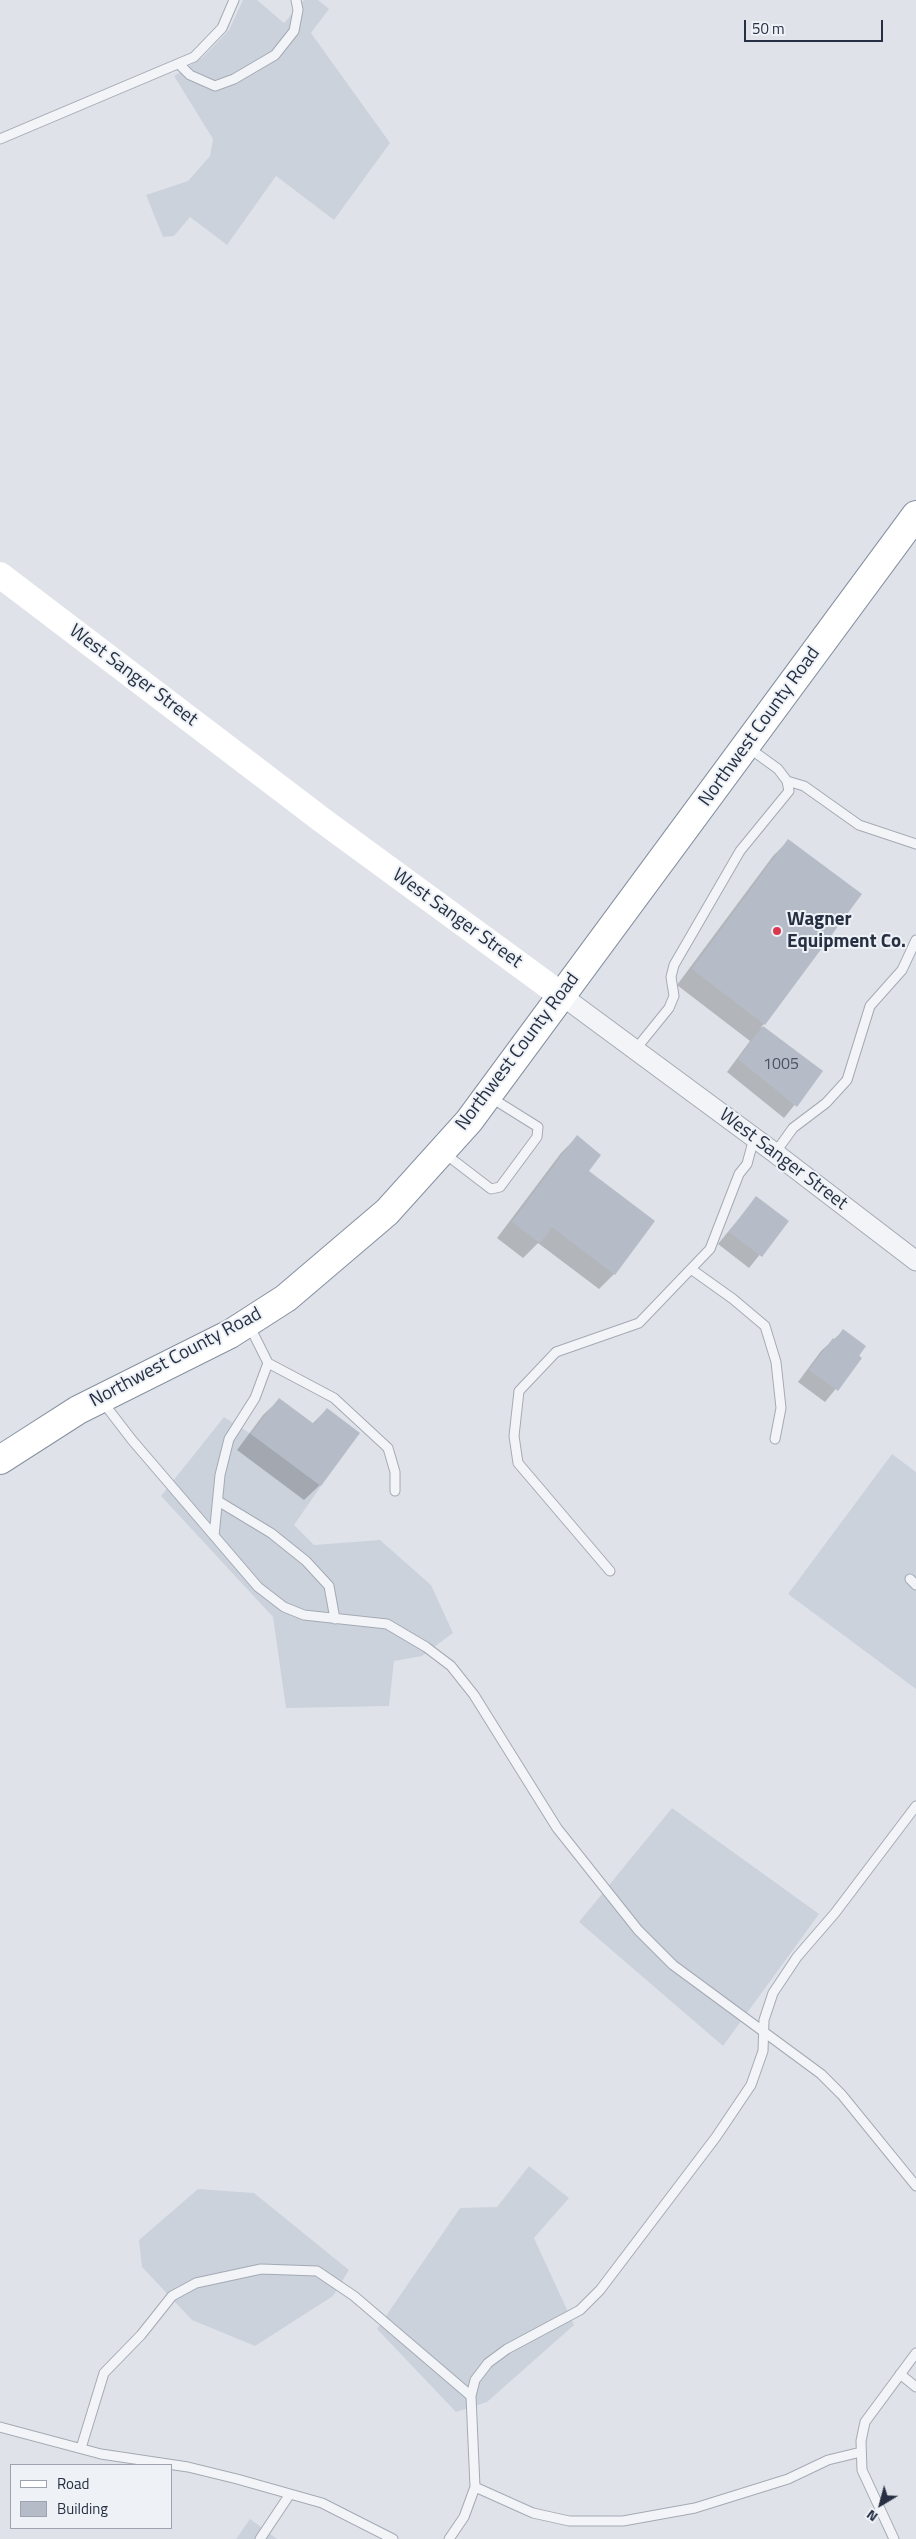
<!DOCTYPE html>
<style>
body{margin:0}
#map{position:relative;width:916px;height:2539px;overflow:hidden;background:#dfe3e9;font-family:"Titillium Web",sans-serif}
canvas{display:block}
.legend{position:absolute;left:10px;top:2464px;width:162px;height:65px;box-sizing:border-box;background:#eef2f7;border:1px solid #9ea4af;margin:0;padding:6px 9px;list-style:none;font-size:15px;color:#263042}
.legend li{display:flex;align-items:center;gap:10px;height:25px}
.legend b{width:25px;border:1px solid #9ea4af}
.north{position:absolute;left:856px;top:2479px;width:50px;height:50px;-webkit-text-stroke:4px #eef2f7;paint-order:stroke;rotate:217deg;font-size:14px;font-weight:700;line-height:20px;text-align:center;color:#263042}
.north::after{content:'';display:block;margin:auto;width:18px;height:22px;background:#263042;clip-path:polygon(50% 0,100% 100%,50% 72%,0 100%)}
.scale{position:absolute;left:744px;top:20px;width:139px;height:22px;box-sizing:border-box;border:2px solid #263042;border-top:0;padding-left:6px;font-size:15px;line-height:18px;white-space:nowrap;color:#263042;-webkit-text-stroke:4px #eef2f7;paint-order:stroke}
</style>
<div id="map">
<canvas width="916" height="2539"></canvas>
<ul class="legend">
<li><b style="height:6px;background:#fff"></b>Road</li>
<li><b style="height:14px;background:#b5bcc7"></b>Building</li>
</ul>
<div class="north">N</div>
<div class="scale">50 m</div>
</div>
<script>
const ctx = document.querySelector('canvas').getContext('2d');
ctx.lineJoin = 'round';
function fill(path, color) {
  ctx.fillStyle = color;
  ctx.fill(path, 'evenodd');
}
function toPath(rows) {
  const path = new Path2D();
  for (const r of rows) {
    path.moveTo(r[0], r[1]);
    for (let i = 2; i < r.length; i += 2) path.lineTo(r[i], r[i + 1]);
  }
  return path;
}
function strokePath(path, color, width, dash) {
  ctx.strokeStyle = color;
  ctx.lineWidth = width;
  ctx.lineCap = dash ? 'butt' : 'round';
  ctx.setLineDash(dash || []);
  ctx.stroke(path);
}
function drawText(font, color, halo, rows, align = 'center') {
  ctx.font = font + ' "Titillium Web",sans-serif';
  ctx.lineWidth = 4;
  ctx.setLineDash([]);
  ctx.textBaseline = 'middle';
  ctx.strokeStyle = halo;
  ctx.fillStyle = color;
  for (const [text, x, y, turn = 0] of rows) {
    ctx.save();
    ctx.translate(x, y);
    ctx.rotate((+turn || 0) * Math.PI / 180);
    ctx.textAlign = isNaN(turn) ? turn : align;
    if (halo) ctx.strokeText(text, 0, 0);
    ctx.fillText(text, 0, 0);
    ctx.restore();
  }
}
const built = toPath([
 [243,0,257,0,284,23,304,0,318,0,329,9,311,33,390,143,334,220,276,176,227,245,190,217,174,236,163,237,146,195,188,181,210,156,213,139,174,76,203,57,229,30],
 [224,1417,251,1434,321,1486,294,1525,314,1545,380,1540,431,1585,453,1633,422,1656,394,1661,389,1706,286,1708,273,1617,161,1496],
 [892,1454,916,1472,916,1689,788,1594],
 [672,1808,819,1914,723,2046,579,1922],
 [529,2166,569,2198,534,2238,574,2325,487,2402,456,2412,377,2329,460,2208,497,2207],
 [198,2189,254,2193,349,2270,333,2296,255,2346,192,2320,142,2267,139,2240],
 [250,2519,277,2539,236,2539]
]);
const shadow = toPath([
 [788,841,764,1024,761,1027,822,1071,784,1118,727,1072,750,1041,677,985,773,856],
 [577,1137,614,1274,599,1289,538,1243,523,1258,497,1238,561,1153],
 [756,1198,787,1221,749,1268,718,1244],
 [843,1331,861,1358,825,1402,798,1382,821,1351],
 [279,1400,312,1424,327,1409,320,1485,304,1500,237,1450,263,1415]
]);
const building = toPath([
 [788,839,862,894,765,1025,692,969],
 [763,1026,823,1071,797,1107,738,1059],
 [577,1135,601,1155,589,1171,655,1221,615,1275,552,1227,540,1243,512,1222],
 [756,1196,789,1221,762,1257,729,1232],
 [843,1329,866,1346,859,1356,862,1358,838,1391,809,1370,833,1338,835,1340],
 [279,1398,314,1424,327,1408,360,1433,321,1486,251,1434]
]);
const lane = toPath([
 [179,64,190,75,215,86,234,79,275,55,294,31,298,10,296,0],
 [0,139,194,57,222,28,234,0],
 [787,781,804,786,859,825,916,844],
 [635,1050,669,1008,674,996,671,977,674,965,740,851,789,791,787,781,778,769,749,748],
 [444,1153,491,1189,500,1187,537,1137,538,1127,490,1097],
 [775,1153,793,1128,826,1103,847,1080,870,1006,902,970,916,940],
 [691,1269,733,1299,765,1326,776,1362,781,1408,775,1439],
 [268,1363,334,1398,388,1448,395,1472,395,1491],
 [102,1401,132,1440,258,1587,284,1607,304,1615,387,1624,426,1647,451,1666,474,1695,557,1828,638,1930,673,1965,821,2074,842,2095,916,2186],
 [218,1501,271,1533,306,1561,329,1586,335,1619],
 [214,1536,220,1475,229,1439,255,1398,268,1363,249,1325],
 [610,1571,518,1463,514,1436,519,1391,556,1352,639,1323,710,1249,739,1174,747,1164,754,1138],
 [910,1579,916,1585],
 [900,2374,916,2387],
 [0,2427,101,2454,188,2467,237,2479,322,2503,393,2539],
 [81,2448,104,2373,141,2335,172,2296,196,2283,261,2269,317,2271,354,2296,471,2396],
 [475,2487,533,2513,569,2521,623,2521,695,2508,788,2479,828,2460,861,2452],
 [260,2539,290,2494],
 [449,2539,464,2517,475,2487,471,2396,475,2380,488,2363,507,2349,580,2310,600,2290,716,2137,751,2085,763,2051,764,2020,773,1993,797,1957,835,1913,916,1806],
 [894,2539,862,2470,861,2441,865,2422,916,2353]
]);
const street = toPath([
 [561,995,775,1153,916,1261]
]);
const secondary = toPath([
 [0,575,326,823,561,995]
]);
const highway = toPath([
 [0,1460,78,1410,230,1334,286,1298,387,1212,469,1121,916,515]
]);
const markers = [
 [777,931,5,"#da384f"]
];
const numberNames = [
 ["1005",781,1065]
];
const streetNames = [
 ["West Sanger Street",133,676,37],
 ["Northwest County Road",760,727,-54],
 ["West Sanger Street",457,919,36],
 ["Northwest County Road",518,1052,-53],
 ["West Sanger Street",783,1160,37],
 ["Northwest County Road",176,1358,-28]
];
const poiNames = [
 ["Wagner",787,920],
 ["Equipment Co.",787,942]
];
fill(built, '#ccd2dc');
fill(shadow, '#0003');
fill(building, '#b5bcc7');
strokePath(lane, '#a4aab4', 11);
strokePath(street, '#a4aab4', 21);
strokePath(highway, '#8590a1', 30);
strokePath(lane, '#f2f4f7', 9);
strokePath(street, '#f2f4f7', 19);
strokePath(secondary, '#fff', 26);
strokePath(highway, '#fff', 28);
for (const [x, y, r, color] of markers) {
  const dot = new Path2D();
  dot.arc(x, y, r, 0, 2 * Math.PI);
  ctx.fillStyle = color;
  ctx.fill(dot);
  strokePath(dot, '#eef2f7', 2);
}
drawText('16px', '#4a5363', null, numberNames);
drawText('19px', '#263042', '#eef2f7', streetNames);
drawText('bold 19px', '#263042', '#eef2f7', poiNames, 'left');
</script>
